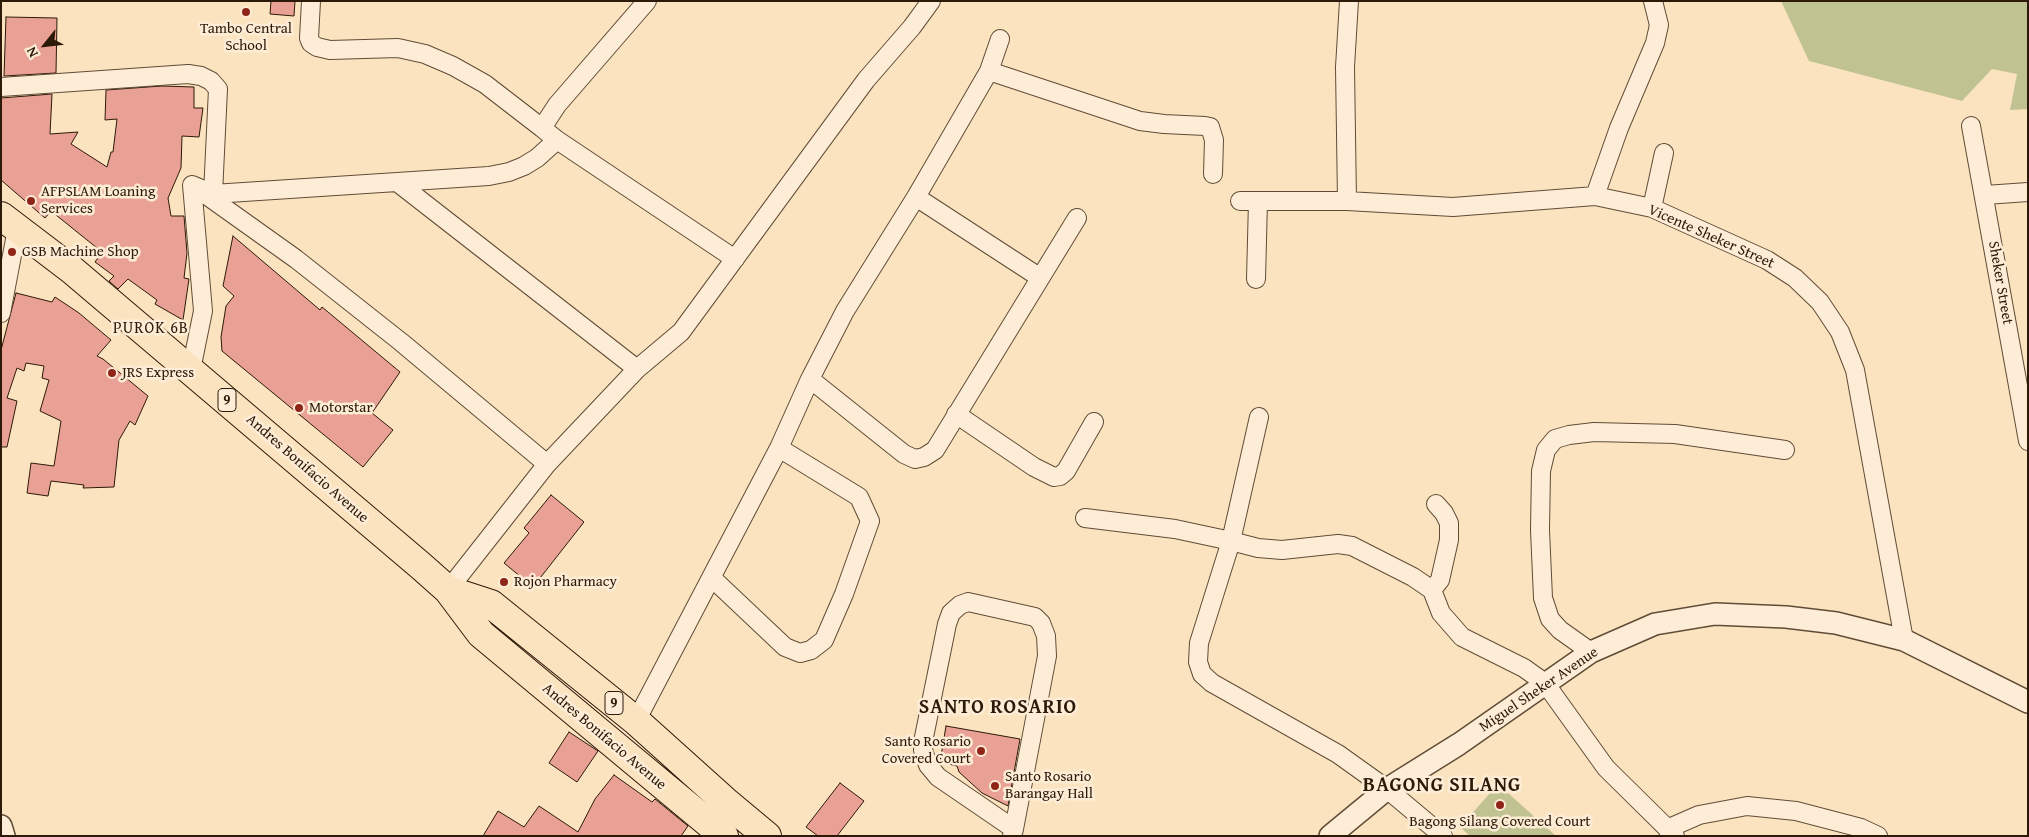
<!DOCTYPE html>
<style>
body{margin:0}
#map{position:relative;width:2029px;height:837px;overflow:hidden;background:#fce3c0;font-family:"Gentium Book Plus",serif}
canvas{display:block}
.frame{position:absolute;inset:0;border:2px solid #2c1908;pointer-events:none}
.north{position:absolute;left:20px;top:20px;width:50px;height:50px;-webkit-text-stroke:4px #fdedd6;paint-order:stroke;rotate:241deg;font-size:14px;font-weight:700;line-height:20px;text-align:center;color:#2c1908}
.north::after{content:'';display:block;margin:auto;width:18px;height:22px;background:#2c1908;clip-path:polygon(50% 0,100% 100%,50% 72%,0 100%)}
</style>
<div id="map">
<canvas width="2029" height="837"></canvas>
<div class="frame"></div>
<div class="north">N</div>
</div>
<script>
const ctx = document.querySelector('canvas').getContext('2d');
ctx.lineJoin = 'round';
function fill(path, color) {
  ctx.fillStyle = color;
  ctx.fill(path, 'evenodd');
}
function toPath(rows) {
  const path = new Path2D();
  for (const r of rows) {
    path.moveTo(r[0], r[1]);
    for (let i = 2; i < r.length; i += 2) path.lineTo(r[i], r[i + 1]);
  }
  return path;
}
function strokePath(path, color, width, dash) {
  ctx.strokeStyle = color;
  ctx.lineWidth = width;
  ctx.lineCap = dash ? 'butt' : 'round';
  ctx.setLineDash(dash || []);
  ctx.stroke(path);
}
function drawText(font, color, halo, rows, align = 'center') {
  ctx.font = font + ' "Gentium Book Plus",serif';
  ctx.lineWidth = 5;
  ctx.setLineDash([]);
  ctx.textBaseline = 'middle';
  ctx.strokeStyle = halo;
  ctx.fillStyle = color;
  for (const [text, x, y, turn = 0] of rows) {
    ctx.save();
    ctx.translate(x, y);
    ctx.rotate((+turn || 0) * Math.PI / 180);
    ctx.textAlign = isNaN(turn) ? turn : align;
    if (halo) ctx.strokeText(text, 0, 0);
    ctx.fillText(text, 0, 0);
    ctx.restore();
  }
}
const green = toPath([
 [1781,1,2028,1,2028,109,2010,110,2017,74,1992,69,1962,101,1809,61],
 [1498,784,1556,836,1470,836,1460,827]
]);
const building = toPath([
 [271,1,295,1,294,16,270,14,271,1],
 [6,17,57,18,56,73,4,76,6,17],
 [162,86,194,87,194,108,203,108,199,137,182,136,181,168,168,198,171,216,184,216,187,253,184,278,189,279,183,320,155,304,157,300,128,279,118,289,109,281,114,276,95,262,102,252,51,211,45,218,1,180,1,98,52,94,50,134,78,132,71,144,107,167,111,152,113,152,117,119,105,120,106,90,162,86],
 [233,236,320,310,322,307,400,372,372,413,393,430,363,467,222,351,221,337,226,306,234,296,223,286,233,236],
 [16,293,52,302,55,297,79,313,111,340,97,356,103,359,148,396,135,425,130,421,119,440,114,487,83,488,84,485,51,481,48,496,27,493,31,463,54,466,61,421,40,411,49,380,42,378,44,366,26,363,24,371,17,368,7,398,17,401,7,447,1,447,1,350,16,293],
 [551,495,584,522,533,587,504,563,529,533,524,528,551,495],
 [946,726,1020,739,1008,806,982,793,959,772,957,766,940,762,946,726],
 [569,732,598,751,577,782,549,763,569,732],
 [614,775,652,802,655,799,688,826,681,836,483,836,498,811,524,827,539,806,578,832,595,799,614,775],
 [840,783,864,801,837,836,818,836,806,827,840,783]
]);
const minor = toPath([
 [311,1,309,38,311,43,317,47,330,50,398,48,425,54,453,66,485,84,542,128],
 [647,1,557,105,542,128,557,140,735,259],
 [989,71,1140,121,1164,124,1205,126,1210,127,1214,140,1213,174],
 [1,87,188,74,201,76,211,81,218,89,213,194],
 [1971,126,2028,441],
 [397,182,637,369],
 [202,192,296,259,401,342,547,464],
 [1985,195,2028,192],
 [1595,196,1619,128,1655,43,1659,25,1653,1],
 [916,197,1039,277],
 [1240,201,1347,201,1453,207,1595,196,1652,208,1767,260,1795,278,1820,302,1840,332,1855,370,1904,640],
 [1347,201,1345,67,1349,1],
 [1652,208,1664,153],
 [1256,279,1258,201],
 [1,313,17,229],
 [191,370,203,311,192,185,213,194,489,176,509,172,524,166,537,158,557,140],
 [810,379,904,454,915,459,924,457,935,450,1077,218],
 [956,414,1034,467,1054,477,1060,476,1066,471,1094,422],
 [1259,417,1231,541,1258,548,1282,550,1338,544,1352,546,1413,577,1432,590],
 [1436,504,1444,513,1449,523,1449,540,1440,580,1432,590,1441,613,1462,637,1524,668,1545,683,1606,768,1675,836],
 [1085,518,1175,529,1231,541,1199,643,1198,662,1202,674,1212,683,1338,754,1387,789,1443,836],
 [712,578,785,647,800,653,811,650,824,640,844,594,870,521,859,497,779,448],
 [448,590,547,464,637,369,681,332,866,80,912,27,931,1],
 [1591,652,1560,630,1550,619,1543,598,1540,530,1541,471,1546,450,1555,439,1569,435,1594,432,1675,434,1785,450],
 [636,721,779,448,810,379,845,311,916,197,989,71,1000,39],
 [1667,829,1699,815,1747,806,1796,811,1861,828,1878,836],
 [1012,836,1014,829,1047,656,1046,636,1041,623,1035,617,968,602,960,605,951,613,947,624,924,737,923,750,928,765,938,777,1014,829]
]);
const tertiary = toPath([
 [1,826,4,836],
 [1330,836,1387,789,1459,744,1591,652,1655,624,1715,614,1786,617,1836,623,1904,640,2028,702]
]);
const trunk = toPath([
 [1,216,72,270,421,566,448,590,481,634,724,836],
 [448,590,491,604,636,721,725,801,767,836]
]);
const markers = [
 [246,12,5,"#8f2418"],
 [31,201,5,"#8f2418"],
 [12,252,5,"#8f2418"],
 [112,373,5,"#8f2418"],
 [299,408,5,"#8f2418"],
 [504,582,5,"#8f2418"],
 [981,751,5,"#8f2418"],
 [995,786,5,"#8f2418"],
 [1500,805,5,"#8f2418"]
];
const shields = [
 [227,400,18],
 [614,703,18]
];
const shieldNames = [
 ["9",227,400],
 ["9",614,703]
];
const poiNames = [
 ["Tambo Central",246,29,"center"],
 ["School",246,46,"center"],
 ["AFPSLAM Loaning",41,192],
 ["Services",41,209],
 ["GSB Machine Shop",22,252],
 ["JRS Express",122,373],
 ["Motorstar",309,408],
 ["Rojon Pharmacy",514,582],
 ["Santo Rosario",971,742,"right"],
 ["Covered Court",971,759,"right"],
 ["Santo Rosario",1005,777],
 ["Barangay Hall",1005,794],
 ["Bagong Silang Covered Court",1500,822,"center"]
];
const streetNames = [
 ["Vicente Sheker Street",1711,237,24],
 ["Sheker Street",2000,283,80],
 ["Andres Bonifacio Avenue",307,469,41],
 ["Miguel Sheker Avenue",1539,690,-34],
 ["Andres Bonifacio Avenue",604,737,40]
];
const neighbourhoodNames = [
 ["PUROK 6B",151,329]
];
const districtNames = [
 ["SANTO ROSARIO",998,708],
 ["BAGONG SILANG",1442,786]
];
fill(green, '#c0c391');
fill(building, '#e9a195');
strokePath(building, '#2c1908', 1);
strokePath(minor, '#604c36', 20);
strokePath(tertiary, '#604c36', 24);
strokePath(trunk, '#2c1908', 30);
strokePath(minor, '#fdedd6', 18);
strokePath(tertiary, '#fdedd6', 21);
strokePath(trunk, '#fce3c0', 28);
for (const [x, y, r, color] of markers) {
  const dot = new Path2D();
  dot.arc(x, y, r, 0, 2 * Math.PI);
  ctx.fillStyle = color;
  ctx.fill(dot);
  strokePath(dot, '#fdedd6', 2);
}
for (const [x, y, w] of shields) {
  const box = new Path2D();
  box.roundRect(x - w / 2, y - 11.5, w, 23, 4);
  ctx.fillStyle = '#fdedd6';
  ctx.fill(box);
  strokePath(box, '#2c1908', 1);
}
drawText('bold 14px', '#2c1908', null, shieldNames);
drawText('15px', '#2c1908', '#fdedd6', poiNames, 'left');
drawText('15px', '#2c1908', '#fdedd6', streetNames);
ctx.letterSpacing = '1px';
drawText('16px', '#2c1908', '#fdedd6', neighbourhoodNames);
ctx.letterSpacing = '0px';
ctx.letterSpacing = '1px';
drawText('bold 20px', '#2c1908', '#fdedd6', districtNames);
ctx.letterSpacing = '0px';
</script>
